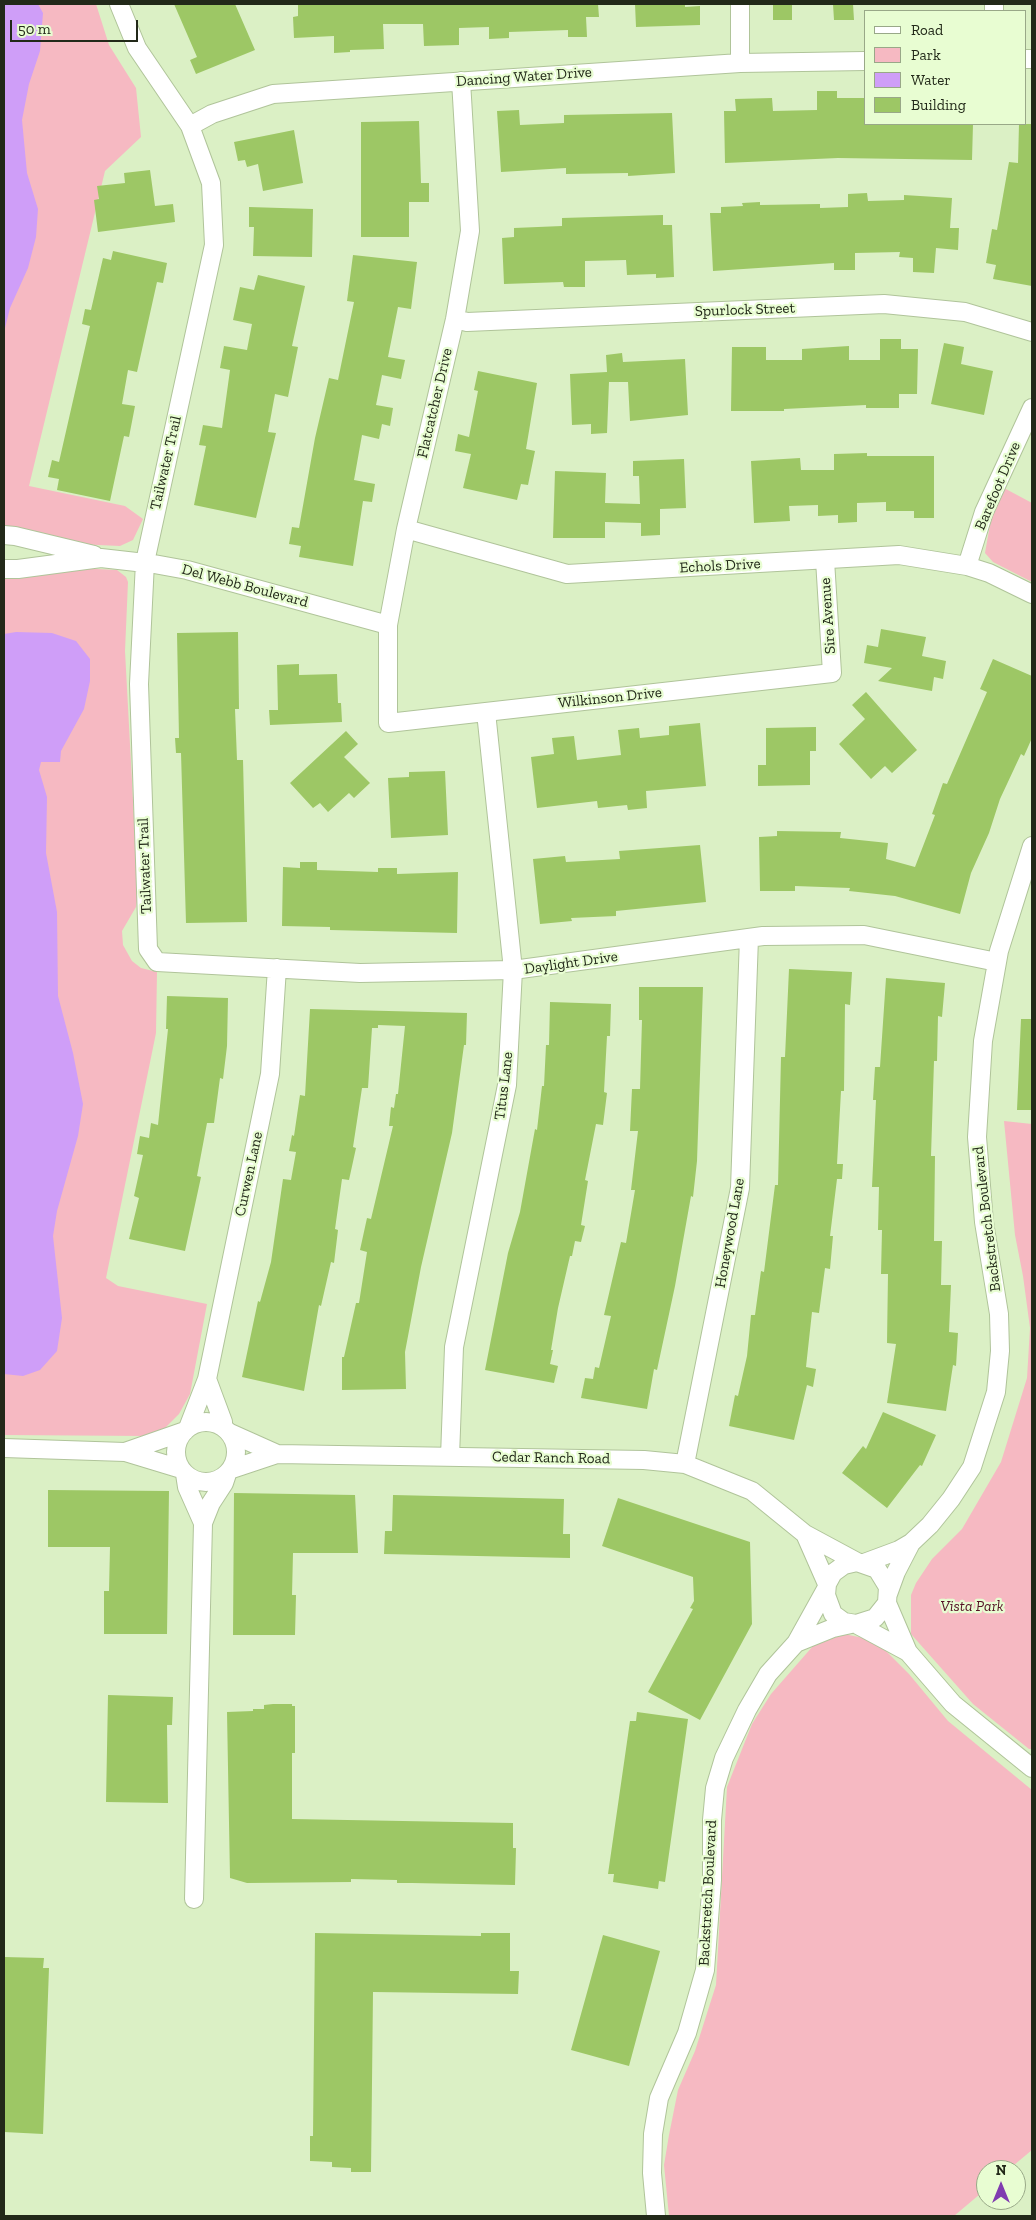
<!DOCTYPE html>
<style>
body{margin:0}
#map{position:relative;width:1036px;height:2220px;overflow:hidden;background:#dbf0c5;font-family:"Zilla Slab",serif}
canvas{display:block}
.frame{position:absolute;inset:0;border:5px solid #222919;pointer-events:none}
.legend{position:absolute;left:864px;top:10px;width:162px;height:115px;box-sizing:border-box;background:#e8fdd2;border:1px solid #99a888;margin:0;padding:6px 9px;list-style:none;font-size:15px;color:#222919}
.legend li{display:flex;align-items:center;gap:10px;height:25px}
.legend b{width:25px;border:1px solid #99a888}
.north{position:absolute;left:976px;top:2160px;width:50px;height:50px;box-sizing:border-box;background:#e8fdd2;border:1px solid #99a888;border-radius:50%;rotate:0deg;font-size:14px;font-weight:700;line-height:20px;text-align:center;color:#222919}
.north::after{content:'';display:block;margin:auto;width:18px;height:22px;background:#803cb0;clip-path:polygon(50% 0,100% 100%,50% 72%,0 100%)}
.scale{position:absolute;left:10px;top:20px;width:128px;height:22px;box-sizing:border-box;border:2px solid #222919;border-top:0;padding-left:6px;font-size:15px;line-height:18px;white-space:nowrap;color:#222919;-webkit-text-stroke:4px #e8fdd2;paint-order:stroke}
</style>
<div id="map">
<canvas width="1036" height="2220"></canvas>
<div class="frame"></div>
<ul class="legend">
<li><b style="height:6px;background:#fff"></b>Road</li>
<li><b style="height:14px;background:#f6b9c2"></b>Park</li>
<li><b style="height:14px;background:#cf9ef8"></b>Water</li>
<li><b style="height:14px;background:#9dc765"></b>Building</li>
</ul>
<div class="north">N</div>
<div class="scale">50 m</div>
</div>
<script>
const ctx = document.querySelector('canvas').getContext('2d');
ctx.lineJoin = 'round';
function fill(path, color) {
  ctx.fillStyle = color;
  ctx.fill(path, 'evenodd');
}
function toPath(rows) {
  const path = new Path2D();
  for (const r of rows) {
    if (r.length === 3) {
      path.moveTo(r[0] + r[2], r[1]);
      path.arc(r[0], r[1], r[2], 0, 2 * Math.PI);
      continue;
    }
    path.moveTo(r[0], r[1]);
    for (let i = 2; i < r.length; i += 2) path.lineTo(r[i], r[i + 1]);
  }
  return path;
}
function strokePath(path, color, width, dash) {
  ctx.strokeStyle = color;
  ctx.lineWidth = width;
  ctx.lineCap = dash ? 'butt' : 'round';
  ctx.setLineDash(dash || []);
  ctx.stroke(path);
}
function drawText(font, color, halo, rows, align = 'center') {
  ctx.font = font + ' "Zilla Slab",serif';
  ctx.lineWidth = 4.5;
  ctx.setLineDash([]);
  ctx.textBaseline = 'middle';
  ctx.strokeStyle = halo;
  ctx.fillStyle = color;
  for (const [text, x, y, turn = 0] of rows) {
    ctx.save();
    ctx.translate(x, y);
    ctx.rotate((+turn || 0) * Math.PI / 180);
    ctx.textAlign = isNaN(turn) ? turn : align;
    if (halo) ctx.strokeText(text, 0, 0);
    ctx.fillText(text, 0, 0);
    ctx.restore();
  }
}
const green = toPath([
 [4,4,96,4,109,45,136,88,141,137,105,171,29,486,125,506,143,519,133,540,120,546,76,544,4,528],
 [1004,488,1032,503,1032,582,993,562,985,553,991,519],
 [75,568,117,570,126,577,128,582,125,651,138,894,136,907,122,931,123,945,132,961,141,968,157,972,156,1033,106,1278,118,1286,207,1304,190,1394,179,1414,163,1430,146,1436,4,1435,4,576],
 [1004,1121,1032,1124,1032,1749,1029,1749,973,1704,911,1634,911,1595,916,1583,932,1559,962,1529,1001,1462,1027,1378,1030,1328,1023,1276,1015,1235],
 [844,1634,873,1640,883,1648,909,1674,948,1721,1032,1790,1032,2150,1008,2170,986,2170,986,2189,954,2216,669,2216,664,2165,669,2135,678,2090,695,2051,716,1985,727,1787,752,1724,771,1694,813,1646]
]);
const water = toPath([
 [4,4,38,4,43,13,40,51,29,84,22,120,27,173,38,209,36,237,28,268,10,308,4,332],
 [16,632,52,633,76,641,90,659,90,681,84,709,61,751,60,762,41,762,39,770,47,797,46,853,57,912,58,996,73,1053,83,1104,78,1136,57,1211,53,1236,62,1318,57,1351,40,1370,23,1376,4,1374,4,634]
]);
const building = toPath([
 [174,4,235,4,255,50,196,74,190,60,197,57],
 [298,4,598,4,599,17,586,17,587,37,568,37,568,30,509,32,509,38,489,39,489,27,459,28,459,45,424,46,423,24,383,24,384,49,350,50,350,52,334,53,334,36,294,38,293,17,298,16],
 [635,4,685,4,685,7,700,6,700,25,636,27],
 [773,4,792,4,792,20,773,20],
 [833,4,853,4,854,20,834,20],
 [817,91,837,91,837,98,865,98,865,124,973,124,972,160,838,158,725,163,724,111,736,111,735,99,772,98,773,111,817,110],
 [519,110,520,125,564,123,564,115,672,113,675,173,628,176,628,173,566,174,566,168,501,172,497,111],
 [419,121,421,183,429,183,429,202,409,202,409,237,361,237,361,122],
 [1019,124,1032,124,1032,286,993,279,996,265,986,263,992,229,997,230,1009,162,1018,163],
 [294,130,303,183,263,191,258,164,247,167,245,160,238,161,234,142],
 [150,170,155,206,173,204,175,222,98,232,94,200,99,199,97,186,125,183,124,173],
 [867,193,868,201,904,200,904,195,952,198,950,228,959,228,958,250,936,248,934,273,913,272,913,258,899,257,900,252,855,253,855,270,834,270,834,263,713,271,710,213,721,213,721,207,743,206,742,203,760,202,760,205,820,204,820,208,848,207,848,194],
 [249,207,313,209,312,257,253,256,254,227,249,227],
 [663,215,663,225,672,225,674,277,656,278,656,274,627,275,626,260,585,261,585,287,564,287,563,282,504,284,502,238,514,237,514,228,562,226,562,218],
 [113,251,167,263,163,283,157,282,137,372,128,370,122,404,135,406,129,437,124,436,110,501,57,490,59,479,48,477,52,460,59,462,90,326,82,324,85,309,91,310,103,258,111,260],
 [353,255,417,262,411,309,398,307,388,357,405,360,401,379,382,375,376,405,393,408,390,426,382,424,379,439,362,435,354,480,375,484,372,502,363,501,353,566,299,557,301,546,289,544,292,527,299,528,315,438,329,378,338,380,354,302,347,301],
 [258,275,305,286,292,346,298,347,288,397,275,394,268,432,276,433,256,518,194,505,206,446,199,445,203,425,222,428,230,370,220,368,224,346,247,350,252,324,233,320,240,287,254,290],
 [880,339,901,339,901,349,918,349,917,394,899,394,899,408,866,408,866,405,784,409,784,411,731,411,732,347,766,347,766,360,802,360,802,349,849,346,849,360,880,360],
 [944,343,964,347,961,364,993,371,984,415,931,404],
 [622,353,623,362,685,359,688,415,630,421,628,382,609,382,607,433,591,434,591,424,572,425,570,374,607,372,606,355],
 [478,371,537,383,526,449,535,451,528,485,521,484,517,500,463,488,471,454,455,451,458,434,469,437,478,391,474,390],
 [867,453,867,456,934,456,934,518,914,518,914,511,886,511,886,502,857,503,857,522,838,523,838,515,818,516,818,505,789,506,790,521,754,523,751,461,800,458,801,470,834,470,834,454],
 [684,459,686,508,660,509,660,535,641,536,641,523,605,522,605,538,553,538,555,471,606,473,605,503,640,504,639,476,633,476,633,461],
 [881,629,926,637,922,656,946,661,943,679,934,677,932,691,878,681,892,668,864,663,867,645,878,647],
 [238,632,239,709,235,709,237,760,243,760,247,922,186,923,181,753,176,753,175,738,179,738,177,633],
 [993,659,1032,676,1032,738,1024,756,1021,754,1000,799,989,833,971,873,960,914,895,896,849,891,850,888,795,886,795,891,760,891,759,837,777,836,777,831,841,832,840,838,888,843,886,859,915,867,935,815,932,814,943,783,947,784,987,692,980,689],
 [299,664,299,675,337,674,338,703,341,703,342,722,270,725,269,710,278,710,277,665],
 [866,692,917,750,892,773,885,766,871,779,839,744,865,719,852,705],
 [700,723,706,786,646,791,647,808,628,810,627,805,598,808,597,801,537,808,531,757,554,754,552,738,574,736,577,760,621,755,618,730,639,728,640,738,669,735,669,726],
 [816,727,816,751,810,751,810,785,758,786,758,765,766,765,766,728],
 [346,731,358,744,344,757,370,783,354,798,349,793,328,812,320,803,313,808,290,783],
 [445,771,448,835,391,838,388,778,409,777,409,772],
 [700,845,706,902,616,911,616,916,571,918,572,921,540,924,533,859,565,856,566,862,620,859,619,851],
 [300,862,317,862,317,870,378,872,378,868,397,868,397,874,458,872,457,933,330,930,330,927,282,926,283,867,300,868],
 [789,969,852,972,850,1005,845,1004,844,1091,841,1091,837,1164,843,1164,842,1179,837,1179,830,1236,833,1236,830,1269,825,1268,819,1313,812,1312,806,1367,816,1369,813,1387,807,1385,794,1440,729,1426,735,1395,738,1396,747,1356,751,1315,755,1315,761,1271,764,1272,775,1185,778,1185,781,1057,785,1057],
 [886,978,945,983,942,1017,938,1016,937,1061,934,1061,931,1156,935,1156,934,1241,942,1241,941,1285,951,1285,949,1332,958,1333,956,1366,953,1365,946,1411,887,1403,896,1344,887,1343,888,1274,881,1274,882,1230,878,1230,879,1187,872,1187,876,1100,873,1100,875,1067,880,1067],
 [639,987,703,987,697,1161,693,1197,691,1196,675,1286,657,1370,654,1369,647,1409,581,1398,585,1378,593,1379,595,1367,599,1368,611,1316,604,1315,621,1242,626,1243,635,1190,631,1190,638,1131,630,1131,632,1089,640,1089,642,1020,639,1020],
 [167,996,228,998,227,1046,223,1079,220,1078,214,1123,207,1123,197,1176,201,1177,185,1251,129,1239,139,1198,134,1196,143,1155,137,1154,140,1136,149,1138,151,1123,158,1125,168,1029,166,1029],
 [550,1002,611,1004,610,1036,607,1036,604,1092,607,1093,603,1125,596,1124,585,1180,588,1181,581,1225,585,1226,581,1242,575,1241,572,1256,570,1256,558,1308,551,1350,553,1350,550,1364,558,1366,554,1383,485,1370,508,1253,520,1212,535,1129,537,1130,542,1086,544,1086,546,1045,549,1045],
 [310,1009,467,1013,466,1045,464,1045,452,1133,421,1267,405,1352,406,1389,342,1390,342,1357,344,1357,356,1303,359,1303,367,1252,360,1250,367,1218,371,1219,393,1126,389,1126,391,1107,394,1108,396,1094,398,1094,405,1026,378,1025,378,1028,372,1028,368,1088,362,1088,353,1147,356,1148,349,1180,342,1179,335,1229,338,1230,334,1263,331,1262,321,1306,319,1305,304,1391,242,1377,258,1301,260,1302,271,1262,283,1179,291,1180,296,1152,289,1151,292,1135,294,1136,300,1095,305,1096],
 [1021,1019,1032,1019,1032,1110,1017,1110],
 [883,1412,936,1435,922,1466,920,1465,887,1508,842,1473,863,1446,866,1449],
 [48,1490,169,1491,167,1634,104,1634,104,1591,109,1591,110,1547,48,1547],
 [234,1493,355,1495,358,1553,293,1553,292,1595,296,1595,295,1635,233,1635],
 [393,1495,564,1499,563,1534,570,1534,570,1558,384,1554,385,1531,392,1531],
 [618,1498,750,1542,752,1624,700,1720,648,1692,693,1609,690,1608,694,1601,693,1577,602,1546],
 [108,1695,173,1697,172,1725,167,1725,168,1803,106,1802],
 [273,1704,292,1704,292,1706,295,1706,295,1753,292,1753,292,1819,513,1823,513,1848,516,1848,515,1885,412,1883,397,1883,397,1880,351,1879,351,1882,247,1883,230,1878,227,1712,253,1711,253,1709,264,1709,264,1705],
 [637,1712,688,1719,665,1882,659,1881,658,1889,613,1882,614,1874,608,1874,630,1721,636,1721],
 [315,1933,481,1936,481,1933,510,1933,510,1971,519,1971,518,1994,373,1992,371,2172,351,2172,351,2168,332,2167,332,2162,310,2161,310,2136,313,2136],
 [603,1935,660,1951,629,2066,571,2050],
 [4,1957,44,1958,43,1968,49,1968,43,2134,4,2132]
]);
const minor = toPath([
 [119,4,137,48,190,126,211,183,214,245,145,562,139,684,148,949,157,962,360,973,513,970,763,936,864,935,997,962],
 [740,4,740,63],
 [994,11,994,4],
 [1025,59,1032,59],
 [461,81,470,231,455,319,406,529,388,625,388,723,832,673,825,560],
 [190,126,212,114,273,94,740,63,865,61],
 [455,319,467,322,884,304,965,312,1032,332],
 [406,529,567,574,899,555,967,566,989,573,1032,594],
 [4,535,15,536,94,555],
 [967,566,984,512,1032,408],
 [4,569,18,569,101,558,154,564,187,570,388,625],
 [207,1379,223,1422,223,1427],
 [206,1452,30],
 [188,1428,207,1379,270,1074,277,968],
 [230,1433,277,1454,644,1460,685,1464,752,1491,805,1534,857,1562,877,1569,888,1587,887,1603,875,1618,856,1624,844,1622,833,1614,826,1595,827,1584,833,1573,844,1565,857,1562],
 [4,1448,125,1452,181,1469],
 [125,1452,185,1431],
 [450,1457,454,1347,507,1085,513,970,486,712],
 [685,1464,740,1188,749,938],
 [232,1469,277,1454],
 [185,1474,187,1487,203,1523],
 [805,1534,827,1584],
 [864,1563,899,1550,911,1543,930,1525,951,1499,972,1467,996,1392,1000,1351,999,1314,984,1222,977,1137,983,1041,999,951,1032,846],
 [888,1594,896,1572,911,1543],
 [887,1603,908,1652],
 [856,1624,908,1652,953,1704,1032,1768],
 [796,1643,833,1628,851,1624],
 [194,1899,203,1523,211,1503,224,1483,227,1474],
 [656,2216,652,2173,653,2134,659,2098,687,2033,705,1970,712,1880,712,1820,715,1788,724,1758,747,1710,768,1674,796,1643,826,1589]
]);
const streetNames = [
 ["Dancing Water Drive",524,77,-4],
 ["Spurlock Street",745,310,-2],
 ["Flatcatcher Drive",435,403,-77],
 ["Tailwater Trail",166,463,-77],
 ["Barefoot Drive",998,486,-67],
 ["Echols Drive",720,566,-3],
 ["Del Webb Boulevard",245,586,15],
 ["Sire Avenue",828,616,-94],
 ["Wilkinson Drive",610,698,-6],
 ["Tailwater Trail",145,866,-92],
 ["Daylight Drive",571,963,-8],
 ["Titus Lane",504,1086,-83],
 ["Curwen Lane",249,1174,-78],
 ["Backstretch Boulevard",987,1219,-97],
 ["Honeywood Lane",730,1233,-80],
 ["Cedar Ranch Road",551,1458,1],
 ["Backstretch Boulevard",708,1893,-87]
];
const parkNames = [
 ["Vista Park",972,1607]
];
fill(green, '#f6b9c2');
fill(water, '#cf9ef8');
fill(building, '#9dc765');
strokePath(minor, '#b0c49a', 20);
strokePath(minor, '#fff', 18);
drawText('15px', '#222919', '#e8fdd2', streetNames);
drawText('italic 15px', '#551125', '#e8fdd2', parkNames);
</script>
